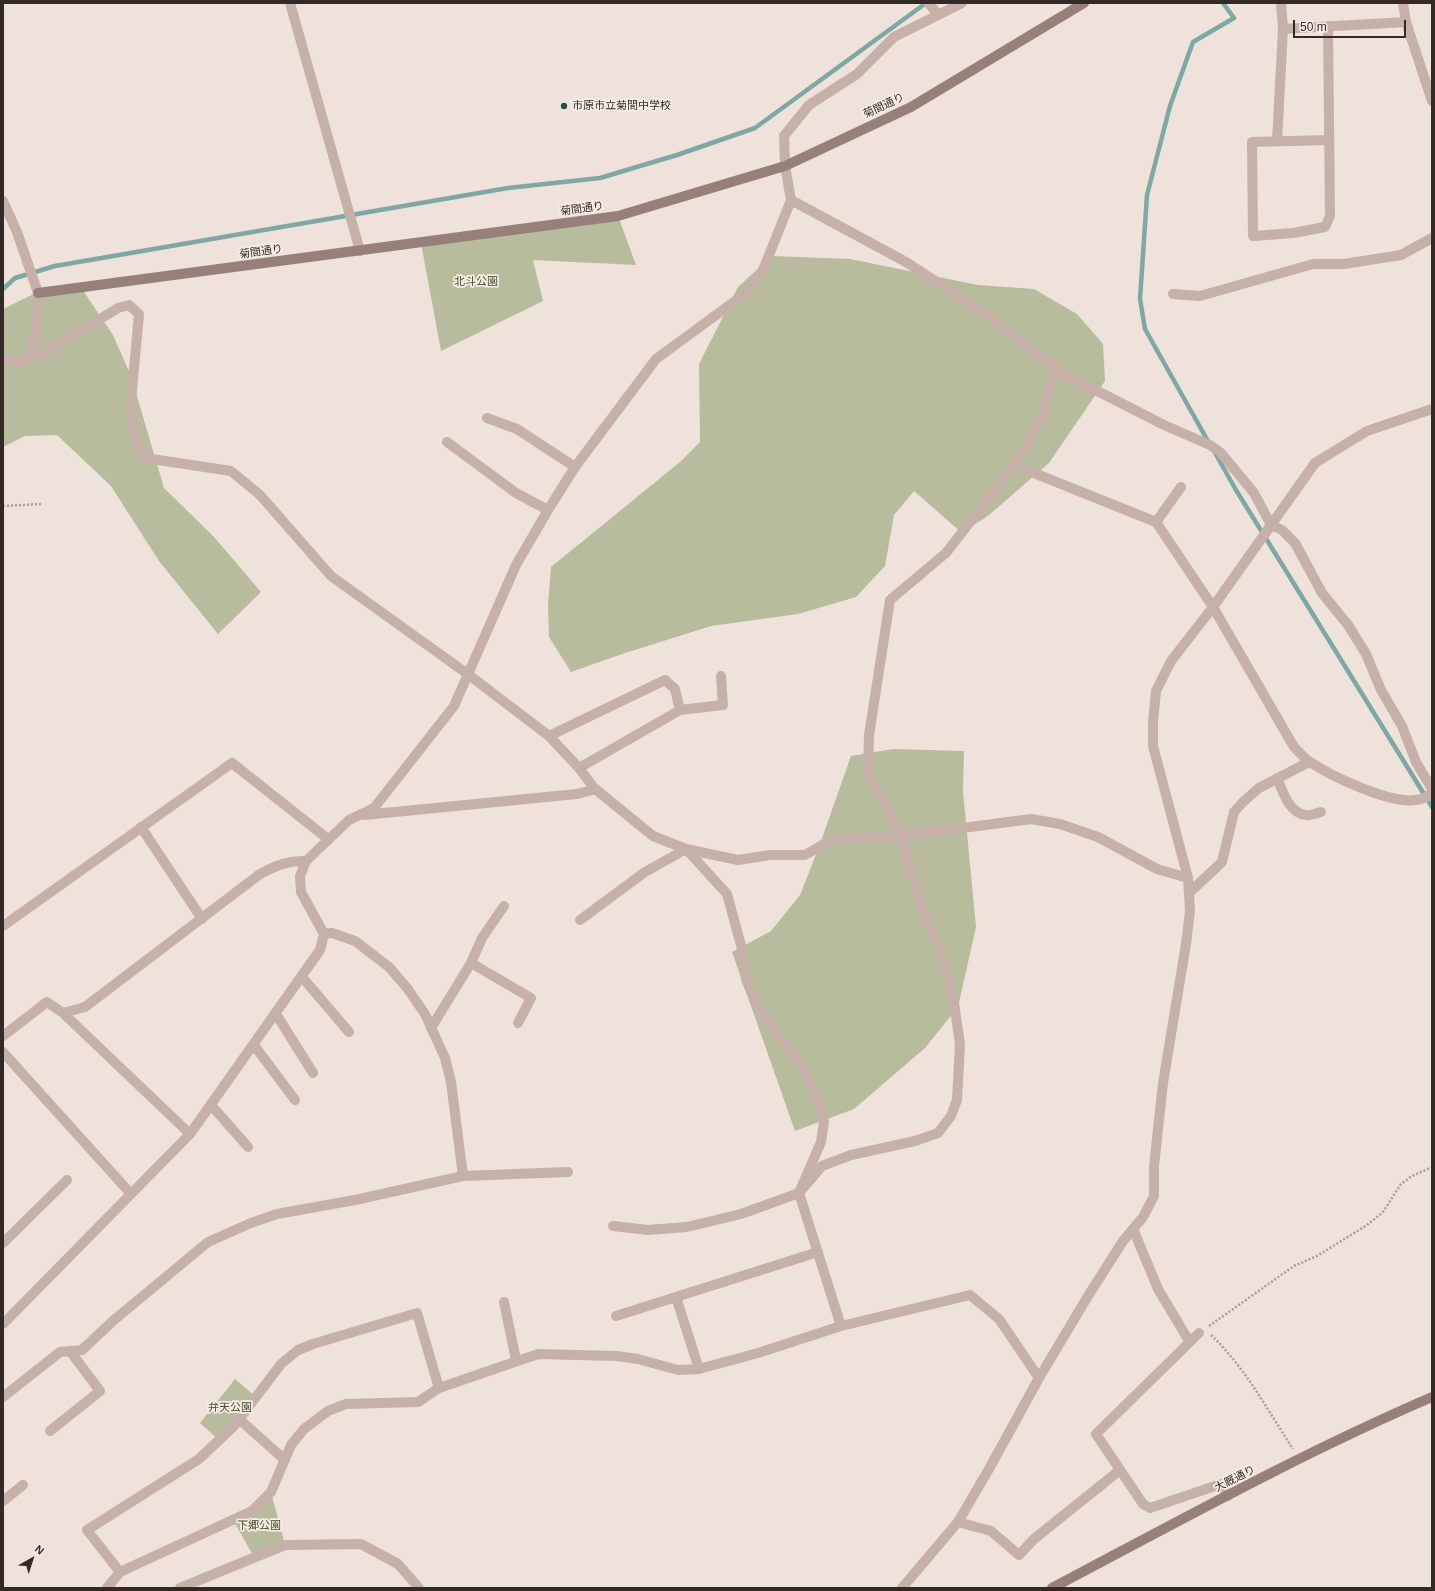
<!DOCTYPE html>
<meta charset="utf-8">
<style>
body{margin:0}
#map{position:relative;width:1435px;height:1591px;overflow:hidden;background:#eee2db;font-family:Arial,sans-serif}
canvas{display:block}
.frame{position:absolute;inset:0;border:4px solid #332927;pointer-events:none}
.north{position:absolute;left:12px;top:1539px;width:40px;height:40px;-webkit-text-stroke:3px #f7ede6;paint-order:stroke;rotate:39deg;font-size:11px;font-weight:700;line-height:16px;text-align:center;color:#332927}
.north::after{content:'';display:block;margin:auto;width:14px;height:18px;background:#332927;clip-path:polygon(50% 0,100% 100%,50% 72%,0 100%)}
.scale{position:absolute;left:1293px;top:20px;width:113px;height:18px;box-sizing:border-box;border:2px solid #332927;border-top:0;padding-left:5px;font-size:12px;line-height:14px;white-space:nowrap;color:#332927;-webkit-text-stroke:3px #f7ede6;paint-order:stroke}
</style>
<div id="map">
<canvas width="1435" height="1591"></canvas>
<div class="frame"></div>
<div class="north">N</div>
<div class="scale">50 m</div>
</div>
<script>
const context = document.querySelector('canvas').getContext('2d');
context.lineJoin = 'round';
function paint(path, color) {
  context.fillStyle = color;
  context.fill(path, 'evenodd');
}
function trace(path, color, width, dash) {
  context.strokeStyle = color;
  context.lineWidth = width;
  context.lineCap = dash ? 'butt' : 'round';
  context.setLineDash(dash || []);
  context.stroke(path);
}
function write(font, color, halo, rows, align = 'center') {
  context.font = font + ' Arial,"Noto Sans JP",sans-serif';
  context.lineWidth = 3.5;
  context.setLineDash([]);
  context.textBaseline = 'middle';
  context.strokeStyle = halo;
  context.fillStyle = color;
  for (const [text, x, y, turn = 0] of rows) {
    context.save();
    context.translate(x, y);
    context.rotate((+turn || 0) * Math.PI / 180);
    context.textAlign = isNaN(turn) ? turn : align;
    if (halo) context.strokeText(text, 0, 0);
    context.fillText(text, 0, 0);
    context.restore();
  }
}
paint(new Path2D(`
 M 618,216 L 636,265 L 533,260 L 543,301 L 441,351 L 421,243 Z
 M 772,256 L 850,259 L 978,285 L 1034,289 L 1077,314 L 1103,344 L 1105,381 L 1049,463 L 989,515 L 962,533 L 914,491 L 894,515 L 885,566 L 856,597 L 798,614 L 711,626 L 622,654 L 571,672 L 549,637 L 548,605 L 551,567 L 680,462 L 700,442 L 699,364 L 738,287 Z
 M 80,286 L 113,335 L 131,376 L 164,488 L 214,537 L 261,592 L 218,634 L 159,561 L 111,486 L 57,435 L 25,436 L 3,447 L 3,309 L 48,287 Z
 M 893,749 L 964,751 L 963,791 L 976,927 L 958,1007 L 925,1048 L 854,1109 L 795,1131 L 732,952 L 771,931 L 800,895 L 819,847 L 851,756 Z
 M 235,1379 L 256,1397 L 219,1440 L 200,1423 Z
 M 271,1492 L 285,1545 L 254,1557 L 233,1520 Z`), '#b6bc9c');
trace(new Path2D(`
 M 3,289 L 15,278 L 55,266 L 508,188 L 600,178 L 677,155 L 755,128 L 926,3
 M 1209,443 L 1145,329 L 1140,299 L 1147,195 L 1170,106 L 1193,42 L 1234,18 L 1223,3
 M 1214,451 L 1236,490 L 1432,807`), '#7da8a3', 4.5);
trace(new Path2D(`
 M 3,506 L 43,504
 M 1209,1326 L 1294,1266 L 1317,1256 L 1367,1225 L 1383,1212 L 1401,1184 L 1412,1176 L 1432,1167
 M 1211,1335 C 1245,1367 1268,1411 1293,1449`), '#b09b92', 2.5, [2, 2]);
trace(new Path2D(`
 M 290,3 L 360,251
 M 928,3 L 938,14
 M 1403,3 L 1406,22 L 1432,101
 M 1328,26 L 1330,216 L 1325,227 L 1293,233 L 1253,236 L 1252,142 L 1329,140
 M 1283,29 L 1406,22
 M 1277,141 L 1283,29 L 1281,3
 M 791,200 L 906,262 L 978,309 L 1066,375 L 1164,425 L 1210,445 L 1221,453 L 1254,493 L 1271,525 L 1282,530 L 1295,543 L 1322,593 L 1348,625 L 1366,654 L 1381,690 L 1402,726 L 1416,762 L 1432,789
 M 3,201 L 17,232 L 38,293 L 34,344 L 30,356 L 24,362 L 3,360
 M 1173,294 L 1200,296 L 1313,264 L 1344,264 L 1401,255 L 1432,238
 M 30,356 L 41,355 L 118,308 L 129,305 L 139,314 L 130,412 L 136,442 L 145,458 L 231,471 L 260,495 L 331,576 L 469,675 L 549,736 L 579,768 L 594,788 L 653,836 L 686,849 L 738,860 L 770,855 L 805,855 L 824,844 L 841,838 L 902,836 L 1031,819 L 1060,824 L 1098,837 L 1157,869 L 1188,878
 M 487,418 L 517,429 L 575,467
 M 447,442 L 516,493 L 548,510
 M 1014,465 L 1156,522 L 1213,607 L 1294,747 C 1299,752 1304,758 1310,762 C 1331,776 1390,804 1415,800 C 1421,800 1427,797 1432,793
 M 1156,522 L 1181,487
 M 549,736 L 665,680 L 675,689 L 680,710
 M 579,768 L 680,710 L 723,705 L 721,676
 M 1277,778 C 1283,792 1289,813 1306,815 C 1310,816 1317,813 1321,812
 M 364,815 L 577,794 L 596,789
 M 141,827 L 202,919
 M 686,849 L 727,894 L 742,949 L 746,979 L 758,1008 L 804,1068 L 819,1104 L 824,1122 L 821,1142 L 799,1193 L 841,1326
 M 1189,893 L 1222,862 L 1234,812 L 1244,801 L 1259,788 L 1309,762
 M 580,920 L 645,872 L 686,849
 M 3,926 L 232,763 L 328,839
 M 324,934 L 332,933 L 355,941 L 389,967 L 407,988 L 425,1014 L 445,1058 L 451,1082 L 463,1176
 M 471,963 L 531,998 L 518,1023
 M 302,977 L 349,1032
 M 63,1013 L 85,1007 L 260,874 C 275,866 289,860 306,861
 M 276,1014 L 313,1073
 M 431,1028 L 471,963 L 482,938 L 504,906
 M 3,1036 L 47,1002 L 63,1013 L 190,1134
 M 254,1045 L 295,1100
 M 3,1052 L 131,1194
 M 211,1105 L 248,1147
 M 613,1226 L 648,1230 L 687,1227 L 741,1214 L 799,1193 L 822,1166 L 851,1155 L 915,1141 L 938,1133 L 951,1116 L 957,1100 L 960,1044 L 954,1003 L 945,964 L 927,920 L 911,874 L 902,836 L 868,774 L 869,735 L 890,600 L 946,553 L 1014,465 L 1041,418 L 1056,368
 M 1133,1229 L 1158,1289 L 1189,1341
 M 3,1243 L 67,1180
 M 676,1297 L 699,1369
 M 504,1302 L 516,1360
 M 616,1316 L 818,1252
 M 3,1324 L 190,1134 L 320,950 L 324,934 L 301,892 L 300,876 L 306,861 L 349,820 L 374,808 L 454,706 L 516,565 L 548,510 L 575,467 L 656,359 L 746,293 L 763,270 L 791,200 L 785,166 L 784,136 L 809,105 L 857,74 L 894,37 L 962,3
 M 1199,1333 L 1096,1434 L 1143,1504 L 1150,1508 L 1221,1484 L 1228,1496
 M 3,1397 L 60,1352 L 82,1350 L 114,1320 L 208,1242 L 251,1223 L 277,1214 L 355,1200 L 463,1176 L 568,1172
 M 239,1419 L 285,1460
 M 50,1431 L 100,1391 L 70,1351
 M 3,1501 L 23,1485
 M 958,1522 L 991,1531 L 1019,1555 L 1034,1539 L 1120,1470
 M 120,1572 L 87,1530 L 199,1459 L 234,1426 L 281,1364 L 298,1350 L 313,1344 L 417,1313 L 439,1388
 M 107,1588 L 120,1572 L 252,1511 L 271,1492 L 291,1445 L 304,1429 L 328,1411 L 346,1404 L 418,1402 L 439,1388 L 538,1354 L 616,1356 L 638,1359 L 678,1370 L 699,1369 L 758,1353 L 841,1326 L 970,1295 L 999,1319 L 1039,1378
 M 180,1588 L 285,1545 L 361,1544 L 398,1564 L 419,1588
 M 902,1588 L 958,1522 L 989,1469 L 1039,1378 L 1088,1296 L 1123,1241 L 1143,1217 L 1154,1196 L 1154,1166 L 1163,1083 L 1186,944 L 1190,911 L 1188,878 L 1153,746 L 1153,722 L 1156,691 L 1171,661 L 1213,607 L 1315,463 L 1367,431 L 1432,409`), '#c5b1a8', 10);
trace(new Path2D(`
 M 38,293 L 618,216 L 785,166 L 911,107 L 1084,3
 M 1052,1588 C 1177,1522 1302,1453 1432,1397`), '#98807a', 10);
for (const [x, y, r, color] of [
 [564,106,4,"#224f4b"]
]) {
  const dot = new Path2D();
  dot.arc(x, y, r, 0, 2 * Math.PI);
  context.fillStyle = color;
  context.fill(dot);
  trace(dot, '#f7ede6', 1.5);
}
write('11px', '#332927', '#f7ede6', [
 ["市原市立菊間中学校",572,106]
], 'left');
write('11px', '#332927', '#f7ede6', [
 ["菊間通り",884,106,-25],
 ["菊間通り",582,209,-8],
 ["菊間通り",261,252,-8],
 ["大厩通り",1235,1479,-27]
]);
write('11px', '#474e2e', '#f7ede6', [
 ["北斗公園",476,282],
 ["弁天公園",230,1408],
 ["下郷公園",259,1526]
]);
</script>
